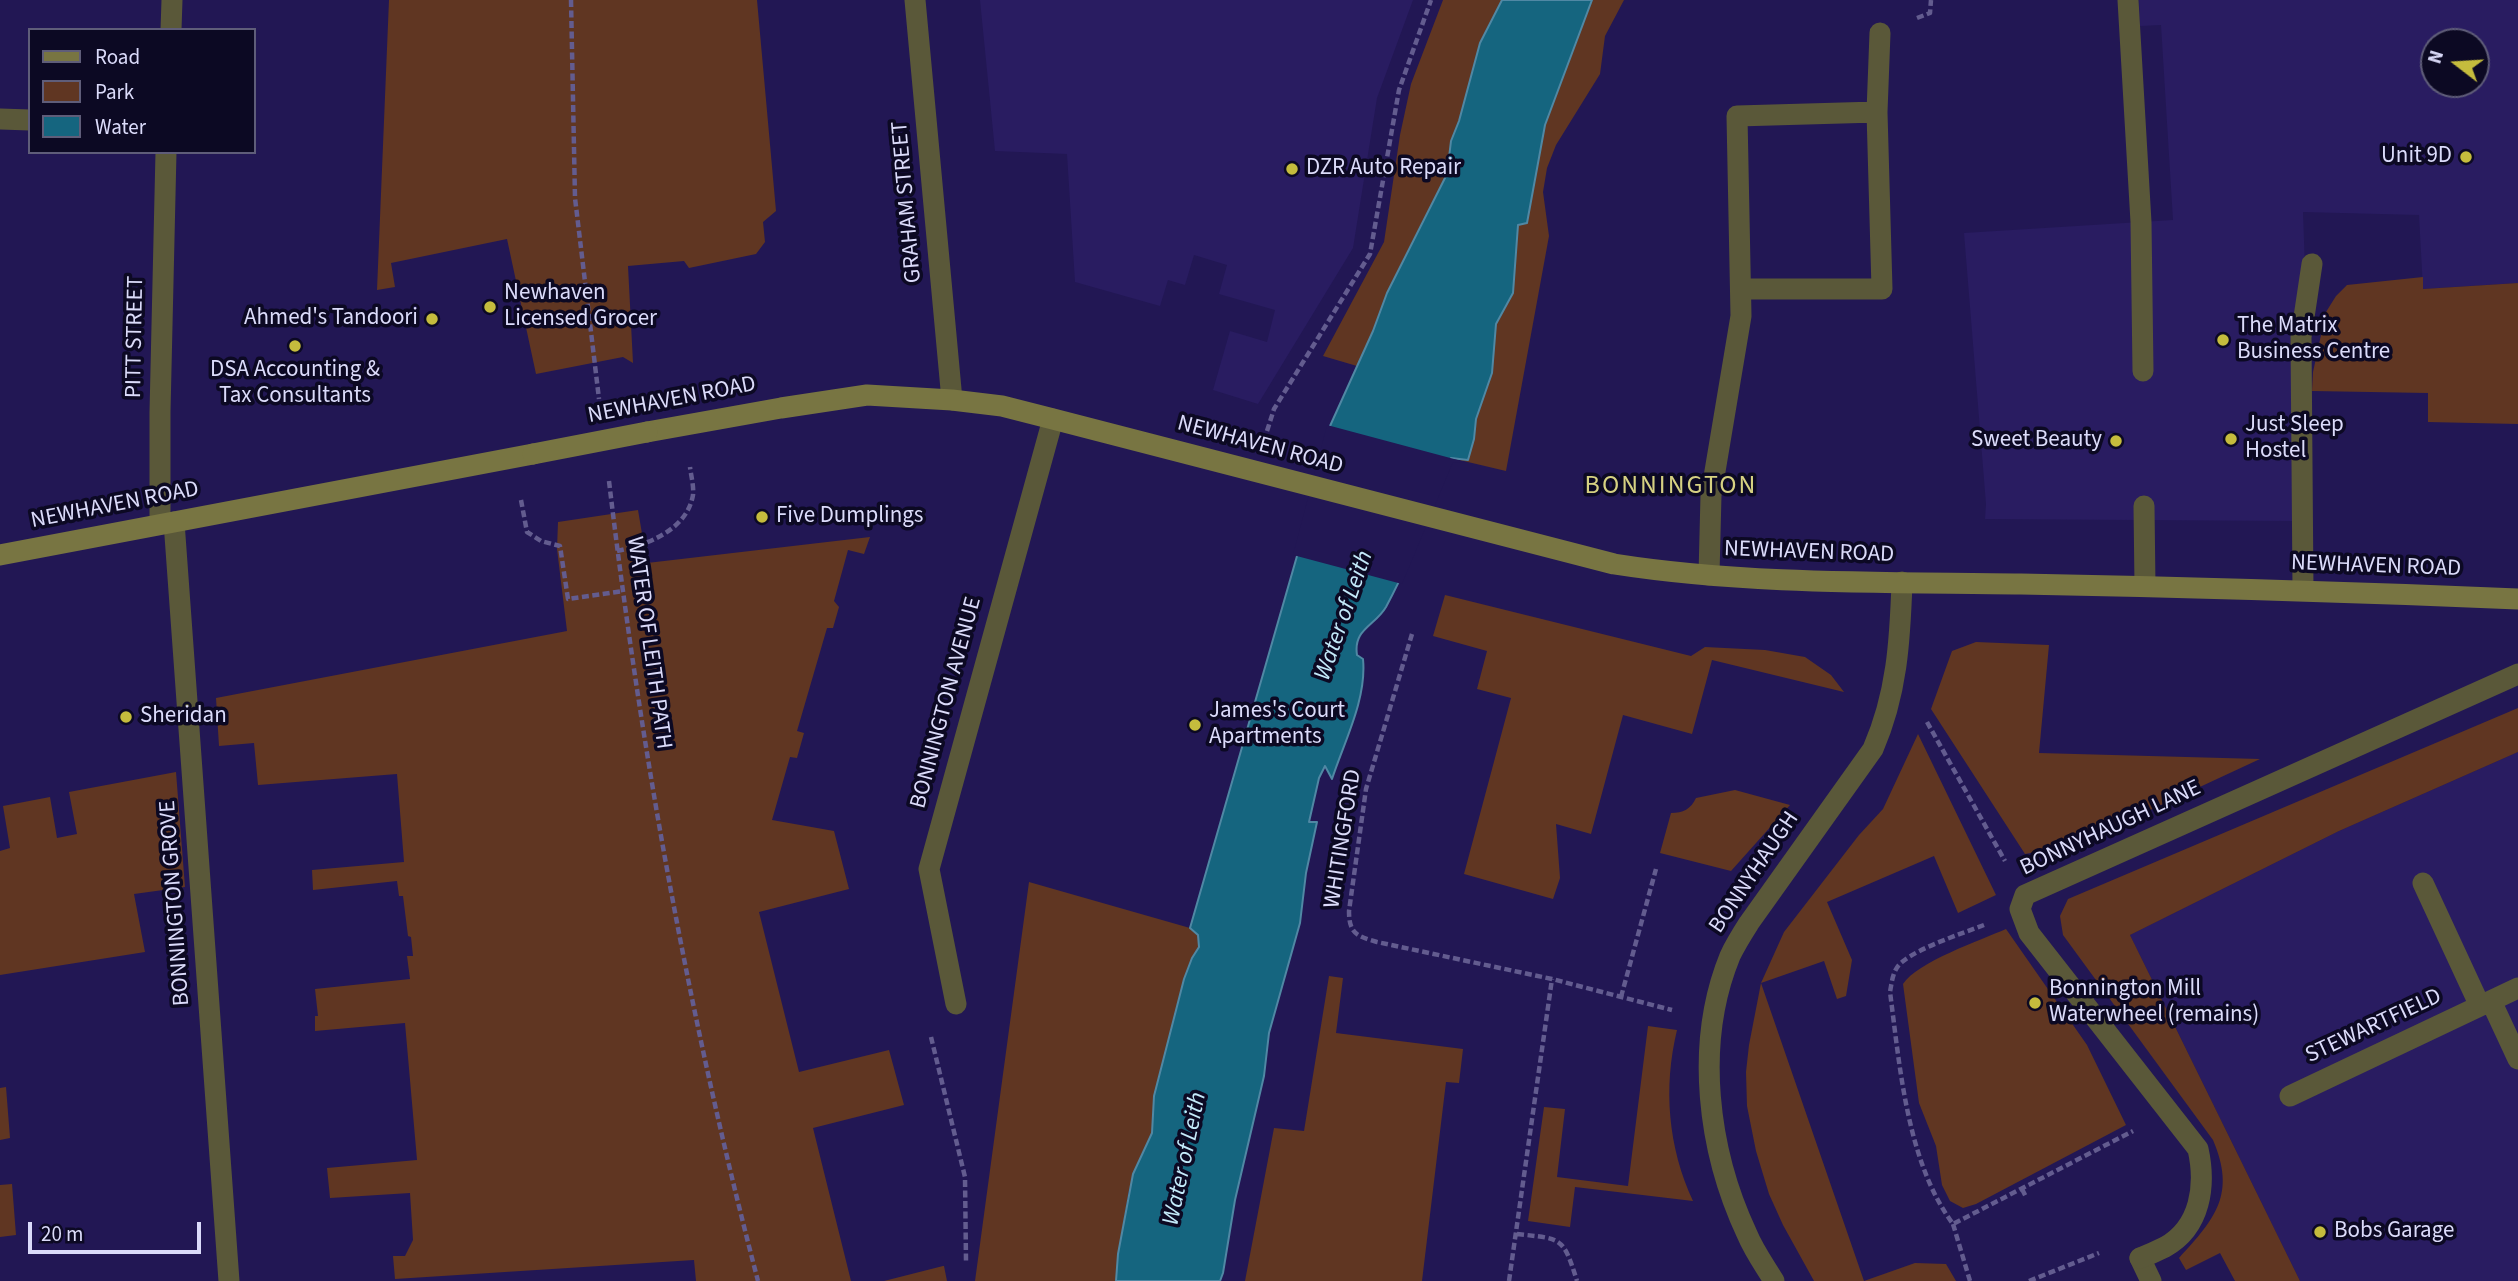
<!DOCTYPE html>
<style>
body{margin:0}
#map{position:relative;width:2518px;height:1281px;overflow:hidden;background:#221754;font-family:"Source Sans 3",sans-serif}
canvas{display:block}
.legend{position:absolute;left:28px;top:28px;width:228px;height:126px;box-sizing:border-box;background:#0c0923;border:2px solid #5f5d79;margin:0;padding:9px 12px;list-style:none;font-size:21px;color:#dbdbfa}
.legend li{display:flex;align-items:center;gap:14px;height:35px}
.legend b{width:35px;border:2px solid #5f5d79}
.north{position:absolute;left:2420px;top:28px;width:70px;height:70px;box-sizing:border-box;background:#0c0923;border:2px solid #5f5d79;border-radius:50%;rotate:287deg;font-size:19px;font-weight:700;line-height:28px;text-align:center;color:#dbdbfa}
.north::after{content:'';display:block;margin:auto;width:24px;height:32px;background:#c5bc3d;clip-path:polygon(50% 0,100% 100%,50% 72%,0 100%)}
.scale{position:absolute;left:28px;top:1222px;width:173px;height:32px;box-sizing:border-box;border:4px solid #dbdbfa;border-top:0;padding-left:9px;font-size:21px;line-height:24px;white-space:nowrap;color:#dbdbfa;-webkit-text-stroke:5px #0c0923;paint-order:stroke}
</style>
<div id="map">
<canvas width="2518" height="1281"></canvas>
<ul class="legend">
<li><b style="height:9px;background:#787542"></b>Road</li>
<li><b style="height:19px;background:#603622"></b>Park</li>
<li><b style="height:19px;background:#15657f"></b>Water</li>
</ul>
<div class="north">N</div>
<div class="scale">20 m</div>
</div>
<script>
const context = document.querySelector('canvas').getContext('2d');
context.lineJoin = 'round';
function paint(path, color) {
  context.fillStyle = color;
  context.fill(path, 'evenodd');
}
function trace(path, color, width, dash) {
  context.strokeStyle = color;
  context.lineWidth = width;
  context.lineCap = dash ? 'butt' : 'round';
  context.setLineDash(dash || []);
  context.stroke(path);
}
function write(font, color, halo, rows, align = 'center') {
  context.font = font + ' "Source Sans 3",sans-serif';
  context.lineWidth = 7;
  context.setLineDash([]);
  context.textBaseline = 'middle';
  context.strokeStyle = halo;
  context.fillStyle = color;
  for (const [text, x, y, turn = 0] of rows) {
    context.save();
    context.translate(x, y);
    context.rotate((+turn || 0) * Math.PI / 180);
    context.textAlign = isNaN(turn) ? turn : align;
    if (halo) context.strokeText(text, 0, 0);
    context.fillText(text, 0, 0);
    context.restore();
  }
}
paint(new Path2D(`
 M 980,0 L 1413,0 L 1377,98 L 1353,248 L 1258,404 L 1213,390 L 1230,331 L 1267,342 L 1275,310 L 1219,294 L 1227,265 L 1194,255 L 1185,285 L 1168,280 L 1160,306 L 1075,282 L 1067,154 L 995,151 Z
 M 2139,0 L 2518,0 L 2518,283 L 2423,289 L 2419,215 L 2303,212 L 2305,269 L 2292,521 L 1985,519 L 1986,504 L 1964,233 L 2173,220 L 2161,25 L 2140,26 ZM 2434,42 L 2476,42 L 2476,84 L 2434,84 Z
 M 2518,752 L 2518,1281 L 2300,1281 L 2130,935 L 2339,831 Z`), '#291c61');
paint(new Path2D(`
 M 389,0 L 757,0 L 776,211 L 763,222 L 765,242 L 756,254 L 689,268 L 684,261 L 628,266 L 633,363 L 623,357 L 536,374 L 507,239 L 391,263 L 395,287 L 377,290 Z
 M 1443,0 L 1502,0 L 1480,43 L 1459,121 L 1451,141 L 1447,174 L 1387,293 L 1373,331 L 1357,366 L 1323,356 L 1384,242 L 1400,135 L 1411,84 Z
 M 1592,0 L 1624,0 L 1605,36 L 1600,74 L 1556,145 L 1547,168 L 1543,192 L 1549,236 L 1506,471 L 1451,458 L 1474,439 L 1476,419 L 1492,373 L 1496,324 L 1513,293 L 1518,225 L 1536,167 L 1545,125 Z
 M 2423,277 L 2423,289 L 2518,283 L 2518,424 L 2428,422 L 2428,393 L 2312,391 L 2313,372 L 2326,312 L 2336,296 L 2347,285 Z
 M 638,510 L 647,563 L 870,537 L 864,554 L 848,550 L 834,601 L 839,607 L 833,628 L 827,628 L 797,731 L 804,733 L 797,758 L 790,757 L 772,820 L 834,831 L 849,889 L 759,912 L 799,1072 L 889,1050 L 904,1105 L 813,1128 L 851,1281 L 696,1281 L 694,1260 L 395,1279 L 393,1256 L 405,1256 L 413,1240 L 410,1193 L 330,1198 L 327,1168 L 417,1160 L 405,1023 L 315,1031 L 315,1016 L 318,1016 L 315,989 L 410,979 L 407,956 L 413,956 L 411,937 L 408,936 L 403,896 L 399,896 L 397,881 L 313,890 L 312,870 L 404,862 L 397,774 L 258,785 L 254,743 L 219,746 L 216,698 L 567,631 L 557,549 L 558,522 Z
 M 1445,595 L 1691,656 L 1705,647 L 1765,650 L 1805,657 L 1831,675 L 1844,692 L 1712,660 L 1692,734 L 1623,715 L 1591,834 L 1556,824 L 1560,878 L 1553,899 L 1464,874 L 1511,698 L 1477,689 L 1487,651 L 1433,636 Z
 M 1976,642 L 2049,645 L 2039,753 L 2260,759 L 2075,845 L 2025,854 L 1931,709 L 1952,651 Z
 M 2518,708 L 2518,752 L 2339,831 L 2130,935 L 2300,1281 L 2235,1281 L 2220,1253 L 2186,1270 L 2179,1258 C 2216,1218 2236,1194 2213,1140 L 2063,935 L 2060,916 L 2068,899 Z
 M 1918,734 L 1996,895 L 1958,913 L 1934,856 L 1827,902 L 1852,960 L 1846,996 L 1837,999 L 1824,961 L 1761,983 L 1864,1281 L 1915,1263 L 1946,1264 L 1956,1281 L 1814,1281 L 1783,1225 L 1769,1194 L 1756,1151 L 1747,1106 L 1746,1072 L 1749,1045 L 1761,983 L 1784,932 L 1859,835 L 1883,809 Z
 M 176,772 L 185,887 L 134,894 L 145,952 L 0,975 L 0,851 L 10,848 L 3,806 L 50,797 L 57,838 L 77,834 L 69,792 Z
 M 1735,790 L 1790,805 L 1731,871 L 1660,853 L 1671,813 C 1683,813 1691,809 1696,798 Z
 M 1029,882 L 1190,928 L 1198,935 L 1199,947 L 1192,958 L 1154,1096 L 1152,1133 L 1129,1190 L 1118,1254 L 1116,1281 L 975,1281 Z
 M 2006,929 L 2087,1045 L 2126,1125 L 1976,1204 L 1963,1208 L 1950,1201 L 1942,1185 L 1936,1146 L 1919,1103 L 1903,984 C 1917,962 1981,940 2006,929 Z
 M 1329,976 L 1343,978 L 1336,1033 L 1463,1049 L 1459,1083 L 1446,1082 L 1422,1281 L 1245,1281 L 1274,1128 L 1304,1131 Z
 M 1648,1026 L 1677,1030 C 1663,1088 1668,1147 1693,1201 L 1575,1187 L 1570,1227 L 1528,1221 L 1544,1107 L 1565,1109 L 1557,1177 L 1628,1186 Z
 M 6,1087 L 10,1138 L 0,1140 L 0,1088 Z
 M 12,1184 L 16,1235 L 0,1237 L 0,1185 Z
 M 944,1266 L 947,1281 L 884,1281 L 943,1266 Z`), '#603622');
const water = new Path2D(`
 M 1502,0 L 1592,0 L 1545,125 L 1527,223 L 1518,225 L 1513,293 L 1496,324 L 1492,373 L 1476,419 L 1474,439 L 1468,460 L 1451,458 C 1430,508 1412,559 1386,607 C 1375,626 1353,629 1357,655 L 1363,659 C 1367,699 1344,742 1332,779 L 1325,766 L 1319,778 L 1309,822 L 1317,822 L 1306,873 L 1300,923 L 1269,1033 L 1264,1076 L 1235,1200 L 1223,1273 L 1220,1281 L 1116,1281 L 1118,1254 L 1133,1174 L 1152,1133 L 1154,1096 L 1184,979 L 1192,958 L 1199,947 L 1198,935 L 1190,928 L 1297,556 L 1330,426 L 1373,331 L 1387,293 L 1447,174 L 1451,141 L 1459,121 L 1480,43 Z`);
paint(water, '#15657f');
trace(water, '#5088a4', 2);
paint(new Path2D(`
 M 1327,425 L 1469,463 L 1453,462 L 1402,584 L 1293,555 Z`), '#221754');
trace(new Path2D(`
 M 571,0 L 575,198 L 599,399
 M 1917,18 L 1930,13 L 1931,0
 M 1267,431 L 1274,409 L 1370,254 L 1399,90 L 1431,0
 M 609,481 C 641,751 689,1018 758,1281
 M 521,500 L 527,532 L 541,541 L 560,546 L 568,599 L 623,591
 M 617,551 C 647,545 687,530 693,495 C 694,487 691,475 690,467
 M 1412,634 L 1366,789 L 1349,911 C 1349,934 1357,936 1377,942 L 1552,979 L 1672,1010
 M 1927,722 L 2005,861
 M 1984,925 C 1961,934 1920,947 1902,962 C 1893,969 1892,981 1890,992 C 1900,1068 1907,1162 1953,1224 L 2133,1131
 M 1621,997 L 1656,869
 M 931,1037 L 965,1177 L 966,1261
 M 2022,1189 L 2026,1197
 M 1953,1224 L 1970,1281
 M 1517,1234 C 1562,1239 1563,1236 1577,1281
 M 1509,1281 L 1552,979
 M 2029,1281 L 2099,1253`), '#635c8f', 4.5, [7, 3.5]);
trace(new Path2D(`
 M 2128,0 L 2141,222 L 2143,371
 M 2144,506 L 2145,586
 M 2303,590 L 2301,337 L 2312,264
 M 2423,883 L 2480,1006
 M 2491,1001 L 2518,1059
 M 2290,1096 L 2518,988
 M 2140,1258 L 2151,1281`), '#5a5839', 21);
trace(new Path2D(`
 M 915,0 L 952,400
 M 171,30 L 172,0
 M 0,119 L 30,120
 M 1741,289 L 1882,289 L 1877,112 L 1880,33
 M 174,522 L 229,1281
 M 160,524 L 160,412 L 166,152
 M 1709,575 L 1711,495 L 1741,316 L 1737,116 L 1877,112
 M 956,1004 L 929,869 L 1053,419
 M 2140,1258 C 2148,1255 2157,1251 2165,1247 C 2201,1227 2206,1185 2198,1149 L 2029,933 L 2020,909 L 2025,895 L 2518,674
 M 1774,1281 C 1765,1266 1754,1251 1747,1234 C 1708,1151 1694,1044 1730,956 C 1735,945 1742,934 1749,923 L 1873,749 C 1897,694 1900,641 1902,582`), '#5a5839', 21);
trace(new Path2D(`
 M 647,432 L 781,408 L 867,395 L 952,400 L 1002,406 L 1053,419 L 1614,564 C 1748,585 1886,582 2021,584 C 2187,587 2352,592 2518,599
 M 0,555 L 533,454`), '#787542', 21);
trace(new Path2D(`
 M 533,454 L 647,432`), '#787542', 21);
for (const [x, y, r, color] of [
 [2466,157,7,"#c5bc3d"],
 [1292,169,7,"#c5bc3d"],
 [490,307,7,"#c5bc3d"],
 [432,319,7,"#c5bc3d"],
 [2223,340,7,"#c5bc3d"],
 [295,346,7,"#c5bc3d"],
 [2231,439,7,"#c5bc3d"],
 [2116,441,7,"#c5bc3d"],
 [762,517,7,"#c5bc3d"],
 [126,717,7,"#c5bc3d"],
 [1195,725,7,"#c5bc3d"],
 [2035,1003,7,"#c5bc3d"],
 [2320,1232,7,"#c5bc3d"]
]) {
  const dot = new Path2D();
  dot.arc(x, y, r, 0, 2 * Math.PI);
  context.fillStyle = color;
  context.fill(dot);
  trace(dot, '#0c0923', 2.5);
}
write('23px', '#dbdbfa', '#0c0923', [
 ["Unit 9D",2452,157,"right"],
 ["DZR Auto Repair",1306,169],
 ["Newhaven",504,294],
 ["Licensed Grocer",504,320],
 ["Ahmed's Tandoori",418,319,"right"],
 ["The Matrix",2237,327],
 ["Business Centre",2237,353],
 ["DSA Accounting &",295,371,"center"],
 ["Tax Consultants",295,397,"center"],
 ["Just Sleep",2245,426],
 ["Hostel",2245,452],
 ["Sweet Beauty",2102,441,"right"],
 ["Five Dumplings",776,517],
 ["James's Court",1209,712],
 ["Apartments",1209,738],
 ["Sheridan",140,717],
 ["Bonnington Mill",2049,990],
 ["Waterwheel (remains)",2049,1016],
 ["Bobs Garage",2334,1232]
], 'left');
write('23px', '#dbdbfa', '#0c0923', [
 ["GRAHAM STREET",908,202,-95],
 ["PITT STREET",136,337,-89],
 ["NEWHAVEN ROAD",672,401,-11],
 ["NEWHAVEN ROAD",1260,446,15],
 ["NEWHAVEN ROAD",115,506,-11],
 ["NEWHAVEN ROAD",1809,553,2],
 ["NEWHAVEN ROAD",2376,567,2],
 ["WATER OF LEITH PATH",648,643,82],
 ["BONNINGTON AVENUE",947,703,-75],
 ["BONNYHAUGH LANE",2111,829,-25],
 ["WHITINGFORD",1344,839,-81],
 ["BONNYHAUGH",1755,873,-56],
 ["BONNINGTON GROVE",176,903,-94],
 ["STEWARTFIELD",2374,1027,-25]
]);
write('italic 24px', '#c4eafa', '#0c0923', [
 ["Water of Leith",1345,616,-71],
 ["Water of Leith",1186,1159,-78]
]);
context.letterSpacing = '2px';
write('26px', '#d6d182', '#0c0923', [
 ["BONNINGTON",1671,487]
]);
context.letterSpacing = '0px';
</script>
